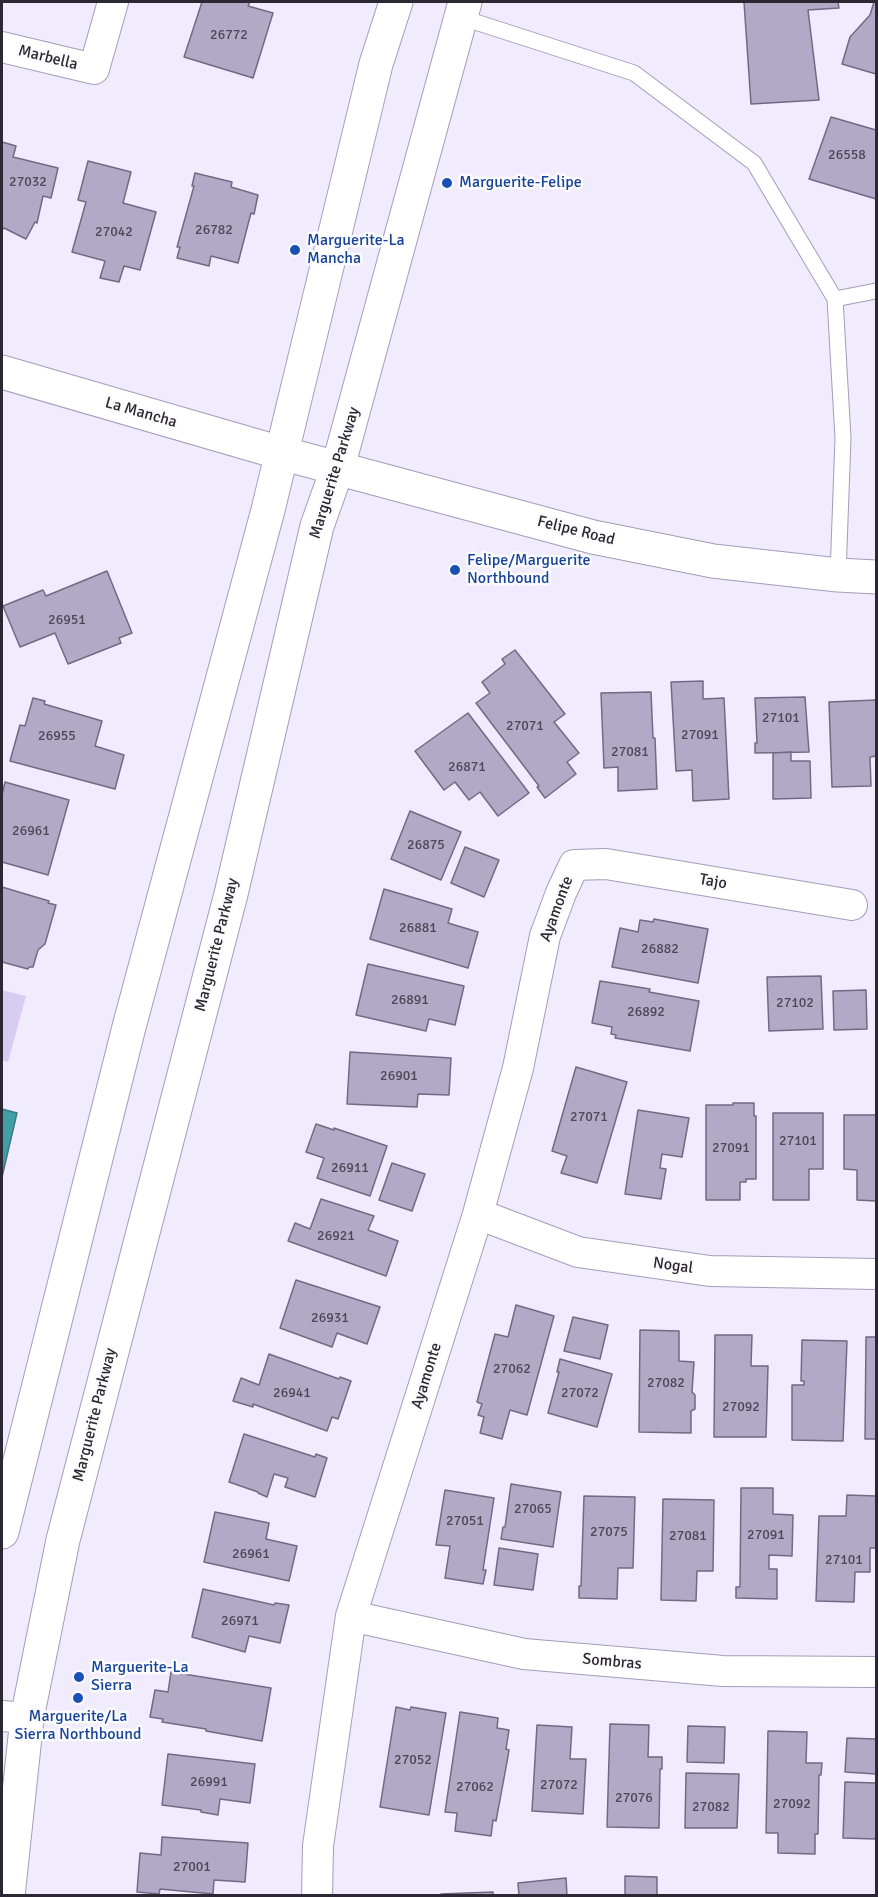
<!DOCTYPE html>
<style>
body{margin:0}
#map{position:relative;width:878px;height:1897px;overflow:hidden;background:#f0ebfd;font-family:Signika,sans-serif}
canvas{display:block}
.frame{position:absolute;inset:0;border:3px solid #2b2733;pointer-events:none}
</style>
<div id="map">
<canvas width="878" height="1897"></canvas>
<div class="frame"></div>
</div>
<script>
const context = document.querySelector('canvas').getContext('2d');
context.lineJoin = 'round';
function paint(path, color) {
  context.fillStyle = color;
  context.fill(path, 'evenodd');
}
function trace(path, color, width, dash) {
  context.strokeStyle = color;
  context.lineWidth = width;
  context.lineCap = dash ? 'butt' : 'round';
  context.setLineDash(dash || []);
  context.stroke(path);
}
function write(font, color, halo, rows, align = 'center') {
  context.font = font + ' Signika,sans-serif';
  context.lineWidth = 5;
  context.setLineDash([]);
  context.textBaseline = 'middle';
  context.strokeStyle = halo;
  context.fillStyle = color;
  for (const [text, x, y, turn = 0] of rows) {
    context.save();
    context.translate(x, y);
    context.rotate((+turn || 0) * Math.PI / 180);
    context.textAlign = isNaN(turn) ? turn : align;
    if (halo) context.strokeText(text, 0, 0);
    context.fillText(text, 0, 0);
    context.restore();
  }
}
paint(new Path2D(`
 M 2,990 L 26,996 L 8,1062 L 2,1060 Z`), '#d9ccf3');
const water = new Path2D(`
 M 2,1109 L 17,1113 L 2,1177 Z`);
paint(water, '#439fa6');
trace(water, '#3c7b84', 1.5);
const building = new Path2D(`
 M 202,2 L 250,2 L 248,6 L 273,13 L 253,78 L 184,57 Z
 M 744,2 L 838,2 L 839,8 L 808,10 L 819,100 L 751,104 Z
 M 874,2 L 876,2 L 876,74 L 842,64 L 850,37 L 870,15 Z
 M 831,117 L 876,130 L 876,199 L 809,179 Z
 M 2,142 L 16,146 L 13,157 L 58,168 L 51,198 L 43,196 L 37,223 L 35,222 L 26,239 L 4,228 L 2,230 Z
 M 88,161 L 131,172 L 123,203 L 156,212 L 140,270 L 124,266 L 119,282 L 100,278 L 105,261 L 72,252 L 86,202 L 78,200 Z
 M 195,173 L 232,182 L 231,187 L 258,195 L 254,214 L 251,213 L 238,263 L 211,256 L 209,266 L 177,258 L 180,247 L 177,247 L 194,186 L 192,186 Z
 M 107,571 L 132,633 L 119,638 L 121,643 L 68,664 L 55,633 L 20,647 L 3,606 L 43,590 L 46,596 Z
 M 515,650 L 565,714 L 554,722 L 579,753 L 567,762 L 576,774 L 545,798 L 537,787 L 539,786 L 476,703 L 490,693 L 482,682 L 505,664 L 502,659 Z
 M 703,681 L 703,699 L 724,698 L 729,799 L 693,801 L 692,770 L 676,771 L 671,682 Z
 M 651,692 L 653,738 L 655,738 L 657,789 L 618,791 L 618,767 L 604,768 L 601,693 Z
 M 805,697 L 809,752 L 755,753 L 755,743 L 757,743 L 755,698 Z
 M 33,698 L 45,701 L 44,704 L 102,721 L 95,746 L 124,755 L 115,789 L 10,761 L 20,725 L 25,726 Z
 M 876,700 L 876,756 L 870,757 L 871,786 L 832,787 L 829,702 Z
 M 468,713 L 529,793 L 498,816 L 480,792 L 469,800 L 455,782 L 444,790 L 415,751 Z
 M 791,752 L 791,761 L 810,761 L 811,798 L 773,799 L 773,753 Z
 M 5,782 L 69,800 L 48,875 L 2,862 L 2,795 Z
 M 410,811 L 461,832 L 441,880 L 391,859 Z
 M 465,847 L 499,860 L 484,897 L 451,883 Z
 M 2,887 L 49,901 L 48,903 L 56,905 L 45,944 L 38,950 L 33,967 L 29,967 L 28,969 L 2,962 Z
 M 384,889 L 452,909 L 448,923 L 478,932 L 468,968 L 370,939 Z
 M 654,919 L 708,929 L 698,983 L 612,967 L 620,928 L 638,932 L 640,920 L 653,922 Z
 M 368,964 L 464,986 L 455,1025 L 429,1019 L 426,1031 L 356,1015 Z
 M 821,976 L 823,1029 L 769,1031 L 767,977 Z
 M 600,981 L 650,989 L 649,992 L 699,1001 L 690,1051 L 615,1038 L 616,1035 L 611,1034 L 612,1027 L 592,1023 Z
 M 866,990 L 867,1029 L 834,1030 L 833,991 Z
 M 350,1052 L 451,1058 L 449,1095 L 418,1094 L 417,1107 L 347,1104 Z
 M 576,1067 L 627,1082 L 597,1183 L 561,1173 L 567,1156 L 552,1151 Z
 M 733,1103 L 754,1103 L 754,1116 L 756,1116 L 756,1179 L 746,1179 L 746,1182 L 740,1182 L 740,1200 L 706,1200 L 706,1105 L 733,1105 Z
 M 638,1110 L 689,1118 L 682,1157 L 662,1154 L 660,1168 L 666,1169 L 661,1199 L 625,1194 Z
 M 773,1113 L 823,1113 L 823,1169 L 809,1169 L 809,1200 L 773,1200 Z
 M 844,1115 L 876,1115 L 876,1201 L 857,1200 L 857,1170 L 844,1169 Z
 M 316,1124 L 334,1130 L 334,1128 L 387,1146 L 370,1196 L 317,1178 L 324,1158 L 306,1152 Z
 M 392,1163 L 425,1174 L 412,1211 L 379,1200 Z
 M 321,1199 L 374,1216 L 368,1230 L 398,1241 L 386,1276 L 288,1241 L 295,1223 L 310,1229 Z
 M 296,1280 L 380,1307 L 367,1344 L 337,1333 L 332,1347 L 280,1328 Z
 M 516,1305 L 554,1316 L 527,1415 L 510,1410 L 502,1439 L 480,1433 L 484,1417 L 478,1415 L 482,1404 L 477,1402 L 495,1334 L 508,1337 Z
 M 573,1317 L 608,1325 L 600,1359 L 564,1351 Z
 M 640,1330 L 679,1331 L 679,1361 L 694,1362 L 692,1392 L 695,1395 L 695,1409 L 691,1411 L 691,1433 L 639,1432 Z
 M 715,1335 L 752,1335 L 751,1366 L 768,1366 L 766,1437 L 714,1437 Z
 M 866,1337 L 876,1337 L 876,1439 L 865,1439 Z
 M 802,1340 L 847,1341 L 843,1441 L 792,1440 L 792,1385 L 804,1385 L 804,1381 L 801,1381 Z
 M 269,1354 L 339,1379 L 340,1377 L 351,1381 L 338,1419 L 332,1417 L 327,1431 L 253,1404 L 253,1407 L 233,1401 L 241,1378 L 259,1385 Z
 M 560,1359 L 612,1374 L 597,1427 L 548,1413 L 559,1372 L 557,1372 Z
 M 244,1434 L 315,1457 L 316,1454 L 327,1458 L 315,1497 L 285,1487 L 288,1478 L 274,1474 L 267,1497 L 258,1493 L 258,1492 L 229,1482 Z
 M 511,1484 L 561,1492 L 553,1547 L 501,1539 L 503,1527 L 505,1527 Z
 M 741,1488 L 773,1488 L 773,1514 L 793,1515 L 792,1556 L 769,1555 L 769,1569 L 777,1569 L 777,1599 L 736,1598 L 736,1587 L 740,1587 Z
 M 445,1490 L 494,1498 L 483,1570 L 486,1570 L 483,1584 L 445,1578 L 450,1546 L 436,1545 Z
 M 847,1495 L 876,1496 L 876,1548 L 870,1548 L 870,1572 L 855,1572 L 854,1602 L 816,1601 L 819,1516 L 846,1516 Z
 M 584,1496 L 635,1497 L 633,1568 L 618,1568 L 617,1599 L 579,1598 L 579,1586 L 581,1586 Z
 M 663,1499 L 714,1500 L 713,1571 L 697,1571 L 696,1601 L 661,1600 Z
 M 215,1512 L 269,1523 L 266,1539 L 297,1546 L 289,1581 L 204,1562 Z
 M 499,1548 L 538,1554 L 533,1590 L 494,1585 Z
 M 203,1589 L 274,1605 L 275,1603 L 289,1605 L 280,1643 L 249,1636 L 245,1652 L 192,1637 Z
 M 171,1672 L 271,1688 L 262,1741 L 206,1731 L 206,1729 L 162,1722 L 163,1719 L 150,1717 L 155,1690 L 168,1692 Z
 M 396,1707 L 410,1710 L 411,1707 L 446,1713 L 429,1815 L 380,1807 Z
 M 460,1712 L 498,1718 L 497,1728 L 509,1730 L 506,1749 L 509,1750 L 507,1762 L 496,1821 L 493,1820 L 491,1836 L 455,1831 L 457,1813 L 445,1812 Z
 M 610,1724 L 649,1725 L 648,1757 L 662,1757 L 662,1769 L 660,1769 L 659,1828 L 607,1827 Z
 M 537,1725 L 572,1727 L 570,1759 L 586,1759 L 583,1814 L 532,1811 Z
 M 688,1726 L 725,1727 L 724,1763 L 687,1762 Z
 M 768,1731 L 807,1732 L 806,1763 L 822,1763 L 821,1775 L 819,1775 L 818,1834 L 815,1834 L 815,1854 L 778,1853 L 778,1833 L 766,1833 Z
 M 847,1738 L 876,1739 L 876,1774 L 845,1772 Z
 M 168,1754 L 255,1764 L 250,1803 L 220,1799 L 218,1815 L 201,1812 L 201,1810 L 162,1805 Z
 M 686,1773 L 739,1774 L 737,1828 L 685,1828 Z
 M 845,1782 L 876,1783 L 876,1839 L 843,1838 Z
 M 162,1837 L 248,1843 L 245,1882 L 214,1880 L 213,1894 L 160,1889 L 159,1894 L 137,1892 L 140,1853 L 161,1855 Z
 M 625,1876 L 657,1877 L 657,1896 L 625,1896 Z
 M 566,1878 L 567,1896 L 519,1896 L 518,1883 Z
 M 493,1892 L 493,1896 L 441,1896 L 441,1894 Z`);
paint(building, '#b2a9c6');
trace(building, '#726a84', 1.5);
const service = new Path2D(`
 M 460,17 L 634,73 L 754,163 L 835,299 L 843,438 L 838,575
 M 835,299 L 876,291`);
const minor = new Path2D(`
 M 2,47 L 94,69 L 113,2
 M 478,1214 L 578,1252 L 710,1271 L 876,1274
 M 351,1616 L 524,1654 L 723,1671 L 876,1672
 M 2,1716 L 27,1718
 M 317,1896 L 318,1846 L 351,1616 L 478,1214 L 518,1068 L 545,936 L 561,893 L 574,865 L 606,864 L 852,905`);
const tertiary = new Path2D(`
 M 2,372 L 281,453`);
const secondary = new Path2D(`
 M 281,453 L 593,537 L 713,561 L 838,575 L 876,577`);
const primary = new Path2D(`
 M 2,1532 L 129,1027 L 268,510 L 376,64 L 396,2
 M 8,1896 L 27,1718 L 63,1540 L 231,894 L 317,526 L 338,467 L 356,401 L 465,2`);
trace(service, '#a59cb9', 17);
trace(minor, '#a59cb9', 32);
trace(tertiary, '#a59cb9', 35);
trace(secondary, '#a59cb9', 35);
trace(primary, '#a59cb9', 35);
trace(service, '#fff', 15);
trace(minor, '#fff', 30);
trace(tertiary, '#fff', 33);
trace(secondary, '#fff', 33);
trace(primary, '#fff', 33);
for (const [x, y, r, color] of [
 [447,183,6,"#1a4fb4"],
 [295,250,6,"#1a4fb4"],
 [455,570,6,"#1a4fb4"],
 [79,1677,6,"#1a4fb4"],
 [78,1698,6,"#1a4fb4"]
]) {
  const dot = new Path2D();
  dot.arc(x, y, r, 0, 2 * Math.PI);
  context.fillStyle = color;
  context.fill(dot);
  trace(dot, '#fbfbfb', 2);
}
write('14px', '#4d4858', null, [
 ["26772",229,35],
 ["26558",847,155],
 ["27032",28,182],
 ["26782",214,230],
 ["27042",114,232],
 ["26951",67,620],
 ["27101",781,718],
 ["27071",525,726],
 ["27091",700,735],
 ["26955",57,736],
 ["27081",630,752],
 ["26871",467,767],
 ["26961",31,831],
 ["26875",426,845],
 ["26881",418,928],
 ["26882",660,949],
 ["26891",410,1000],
 ["27102",795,1003],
 ["26892",646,1012],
 ["26901",399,1076],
 ["27071",589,1117],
 ["27101",798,1141],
 ["27091",731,1148],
 ["26911",350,1168],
 ["26921",336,1236],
 ["26931",330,1318],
 ["27062",512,1369],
 ["27082",666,1383],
 ["26941",292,1393],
 ["27072",580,1393],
 ["27092",741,1407],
 ["27065",533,1509],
 ["27051",465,1521],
 ["27075",609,1532],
 ["27091",766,1535],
 ["27081",688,1536],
 ["26961",251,1554],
 ["27101",844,1560],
 ["26971",240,1621],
 ["27052",413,1760],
 ["26991",209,1782],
 ["27072",559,1785],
 ["27062",475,1787],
 ["27076",634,1798],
 ["27092",792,1804],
 ["27082",711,1807],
 ["27001",192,1867]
]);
write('16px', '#2b2733', '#fbfbfb', [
 ["Marbella",48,58,14],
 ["La Mancha",141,413,16],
 ["Marguerite Parkway",335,473,-73],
 ["Felipe Road",576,531,14],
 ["Tajo",713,882,10],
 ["Ayamonte",557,909,-70],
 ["Marguerite Parkway",217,945,-76],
 ["Nogal",673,1266,8],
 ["Ayamonte",427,1376,-73],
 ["Marguerite Parkway",95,1415,-76],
 ["Sombras",612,1662,5]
]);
write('16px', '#164399', '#fbfbfb', [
 ["Marguerite-Felipe",459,183],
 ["Marguerite-La",307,241],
 ["Mancha",307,259],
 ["Felipe/Marguerite",467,561],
 ["Northbound",467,579],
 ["Marguerite-La",91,1668],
 ["Sierra",91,1686],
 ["Marguerite/La",78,1717,"center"],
 ["Sierra Northbound",78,1735,"center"]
], 'left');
</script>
